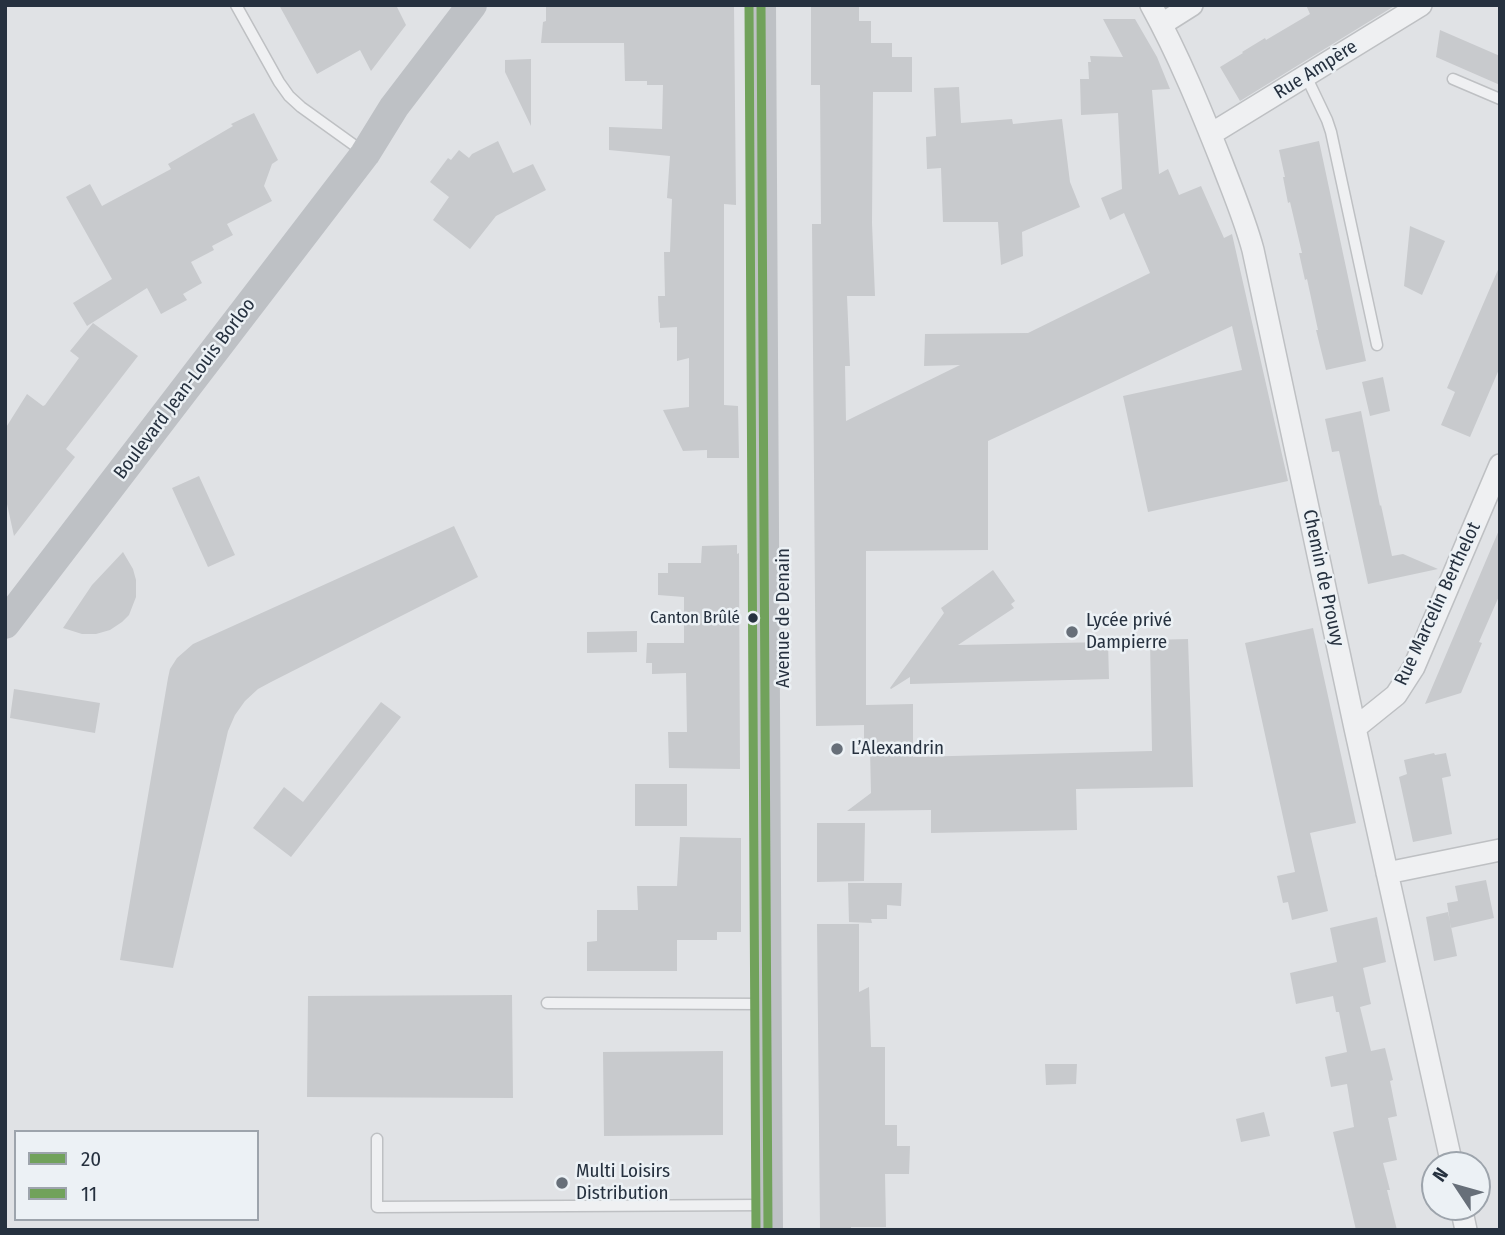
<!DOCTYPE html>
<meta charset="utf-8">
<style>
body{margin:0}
#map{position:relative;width:1505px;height:1235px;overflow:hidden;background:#e0e2e5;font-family:"Fira Sans Condensed",sans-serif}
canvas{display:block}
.frame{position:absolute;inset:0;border:7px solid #26313f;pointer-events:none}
.legend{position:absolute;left:14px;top:1130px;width:245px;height:91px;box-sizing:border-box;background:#ecf1f5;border:2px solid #9da4ac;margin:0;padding:9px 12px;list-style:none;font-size:21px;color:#26313f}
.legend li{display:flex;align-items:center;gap:14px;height:35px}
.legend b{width:35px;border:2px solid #9da4ac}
.north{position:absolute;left:1421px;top:1151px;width:70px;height:70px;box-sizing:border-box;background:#ecf1f5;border:2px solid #9da4ac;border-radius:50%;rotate:306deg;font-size:19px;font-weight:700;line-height:28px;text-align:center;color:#26313f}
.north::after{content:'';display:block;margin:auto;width:24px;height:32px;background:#676f79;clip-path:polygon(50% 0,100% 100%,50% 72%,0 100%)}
</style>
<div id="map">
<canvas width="1505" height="1235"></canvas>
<div class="frame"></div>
<ul class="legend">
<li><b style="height:9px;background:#71a25b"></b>20</li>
<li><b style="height:9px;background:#71a25b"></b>11</li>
</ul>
<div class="north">N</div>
</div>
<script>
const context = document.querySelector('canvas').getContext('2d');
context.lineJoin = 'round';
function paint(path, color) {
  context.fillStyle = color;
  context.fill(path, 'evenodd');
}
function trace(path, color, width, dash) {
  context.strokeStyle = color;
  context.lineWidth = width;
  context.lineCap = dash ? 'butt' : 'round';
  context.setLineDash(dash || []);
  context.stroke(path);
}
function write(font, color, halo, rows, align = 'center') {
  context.font = font + ' "Fira Sans Condensed",sans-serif';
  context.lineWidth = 5;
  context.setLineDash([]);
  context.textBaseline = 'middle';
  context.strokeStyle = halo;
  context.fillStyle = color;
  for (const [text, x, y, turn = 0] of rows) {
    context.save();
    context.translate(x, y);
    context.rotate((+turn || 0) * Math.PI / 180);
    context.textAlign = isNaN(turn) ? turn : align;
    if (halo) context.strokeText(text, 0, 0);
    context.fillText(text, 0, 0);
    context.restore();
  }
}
paint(new Path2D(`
 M 279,5 L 396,5 L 406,25 L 371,71 L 360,50 L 317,74 Z
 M 546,5 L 734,5 L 736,205 L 724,204 L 724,405 L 738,406 L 739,458 L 707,458 L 707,450 L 683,451 L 663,410 L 689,407 L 689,358 L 677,361 L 677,327 L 660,328 L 660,322 L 659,323 L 658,296 L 665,296 L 664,252 L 670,252 L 672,199 L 667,198 L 670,156 L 609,150 L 609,127 L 662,129 L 663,85 L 647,85 L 647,81 L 625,81 L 624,43 L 541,43 L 543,22 L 546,21 Z
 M 811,5 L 859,5 L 859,21 L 871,21 L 871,43 L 892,43 L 892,57 L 912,57 L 912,92 L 873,92 L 872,223 L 875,296 L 847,296 L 850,366 L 845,366 L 846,421 L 960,365 L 924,366 L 925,334 L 1028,333 L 1150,273 L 1124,213 L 1110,220 L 1101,198 L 1122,189 L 1118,113 L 1081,115 L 1080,79 L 1089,79 L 1088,62 L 1091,62 L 1090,56 L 1123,57 L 1103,19 L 1135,19 L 1157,57 L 1170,89 L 1152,90 L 1159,174 L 1168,169 L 1179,195 L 1201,186 L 1224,238 L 1232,234 L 1288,481 L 1148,512 L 1123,396 L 1242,370 L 1232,326 L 988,441 L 988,550 L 866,551 L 866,705 L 913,704 L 913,757 L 1152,751 L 1150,640 L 1188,639 L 1193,787 L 1076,789 L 1077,830 L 931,833 L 931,810 L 847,811 L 871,793 L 870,749 L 864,741 L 864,725 L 816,726 L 812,224 L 821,224 L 820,85 L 811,85 Z
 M 1306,5 L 1396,5 L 1240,101 L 1220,67 L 1243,53 L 1242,52 L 1265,38 L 1266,40 L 1310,14 Z
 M 1440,30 L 1500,56 L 1500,85 L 1436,57 Z
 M 531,59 L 531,126 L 505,72 L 505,60 Z
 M 959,87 L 961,123 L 1012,119 L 1013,124 L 1062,119 L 1070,182 L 1080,207 L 1022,232 L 1023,256 L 1001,265 L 998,222 L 943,222 L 941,168 L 927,169 L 926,137 L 936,136 L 934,88 Z
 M 254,113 L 278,160 L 272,164 L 264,186 L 272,201 L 227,224 L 233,235 L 212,246 L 214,250 L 191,262 L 202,283 L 183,294 L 187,300 L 161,314 L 147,288 L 87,326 L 73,303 L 112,279 L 66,197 L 90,184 L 102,206 L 171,169 L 168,164 L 233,126 L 231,124 Z
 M 498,141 L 513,173 L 533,164 L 546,190 L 496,216 L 470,249 L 433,220 L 449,197 L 430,182 L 448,158 L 451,160 L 459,150 L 469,158 L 472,154 Z
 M 1319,141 L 1366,361 L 1326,370 L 1316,330 L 1318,330 L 1307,279 L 1305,280 L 1299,253 L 1302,253 L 1290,202 L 1288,203 L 1283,177 L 1285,177 L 1279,150 Z
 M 1410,226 L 1445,241 L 1422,295 L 1404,286 Z
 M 1500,265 L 1500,367 L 1470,437 L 1441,425 L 1455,392 L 1447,388 Z
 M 93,323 L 138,356 L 66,449 L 75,457 L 14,536 L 7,504 L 5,502 L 5,429 L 27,394 L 43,406 L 45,405 L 79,358 L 70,351 Z
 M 1383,377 L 1390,411 L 1370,416 L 1362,382 Z
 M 1361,411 L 1380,506 L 1381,505 L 1392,556 L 1403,554 L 1438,569 L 1368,584 L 1339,451 L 1332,452 L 1325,419 Z
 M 199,476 L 235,555 L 208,567 L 172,488 Z
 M 454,526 L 478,577 L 271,682 L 258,689 L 245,701 L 235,715 L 228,731 L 173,968 L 120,960 L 168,678 L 170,669 L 177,658 L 193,644 Z
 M 1499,530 L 1500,594 L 1479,642 L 1482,643 L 1461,693 L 1425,704 Z
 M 737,545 L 737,554 L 739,553 L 740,769 L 669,768 L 668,732 L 687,732 L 686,673 L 652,674 L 652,663 L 646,663 L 647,643 L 684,643 L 684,597 L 658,595 L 658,573 L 668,573 L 668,563 L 701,563 L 702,546 Z
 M 123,552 L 133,569 L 136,580 L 136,597 L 129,615 L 122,622 L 110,630 L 96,634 L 82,634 L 63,628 L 92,585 Z
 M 993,570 L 1015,601 L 1011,604 L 1014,608 L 958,645 L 1108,642 L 1109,679 L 910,684 L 910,677 L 891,689 L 890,688 L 944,613 L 941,608 Z
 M 1313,628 L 1356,823 L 1310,833 L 1328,911 L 1292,920 L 1288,902 L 1283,903 L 1277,876 L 1295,872 L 1245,643 Z
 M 637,631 L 637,652 L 587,653 L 587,632 Z
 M 14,689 L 100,703 L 95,733 L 10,718 Z
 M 381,702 L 401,717 L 291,857 L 253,828 L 284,787 L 303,802 Z
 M 1434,753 L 1435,755 L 1446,753 L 1451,776 L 1442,778 L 1452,834 L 1413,842 L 1399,777 L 1407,774 L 1404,760 Z
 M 635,784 L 687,784 L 687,826 L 635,826 Z
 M 817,823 L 865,823 L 864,881 L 817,882 Z
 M 680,837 L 741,838 L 741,932 L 717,932 L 717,940 L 677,940 L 677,971 L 587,971 L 587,942 L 597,941 L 597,910 L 638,910 L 637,886 L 677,886 Z
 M 1486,880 L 1494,918 L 1451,928 L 1447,903 L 1458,901 L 1455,886 Z
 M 848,883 L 902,883 L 901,906 L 887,905 L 887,919 L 871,919 L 872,923 L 849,922 Z
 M 1448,912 L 1457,956 L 1434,961 L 1426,917 Z
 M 1377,917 L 1386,962 L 1363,968 L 1371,1004 L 1360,1007 L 1371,1051 L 1385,1048 L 1393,1080 L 1390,1081 L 1397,1116 L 1388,1118 L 1397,1160 L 1383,1163 L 1390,1190 L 1387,1190 L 1397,1230 L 1356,1230 L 1333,1132 L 1354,1127 L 1347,1084 L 1331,1087 L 1325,1057 L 1347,1052 L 1339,1012 L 1336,1012 L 1333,996 L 1296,1004 L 1290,973 L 1337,962 L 1330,928 Z
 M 817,924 L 859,924 L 859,992 L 869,987 L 871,1047 L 885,1047 L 885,1125 L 897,1125 L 897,1146 L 910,1146 L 909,1174 L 885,1174 L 886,1227 L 851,1227 L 851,1230 L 820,1230 Z
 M 512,995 L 513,1098 L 307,1097 L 308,996 Z
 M 723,1051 L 723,1135 L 604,1136 L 603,1052 Z
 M 1045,1064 L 1077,1064 L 1076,1084 L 1046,1085 Z
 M 1264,1112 L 1270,1136 L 1241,1142 L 1236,1119 Z`), '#c8cacd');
const lane = new Path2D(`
 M 236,5 L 279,82 L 289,96 L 301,107 L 365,153
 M 1306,76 L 1327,120 L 1331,132 L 1377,345
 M 1453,79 L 1500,99
 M 547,1003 L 764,1004
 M 377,1139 L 377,1207 L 765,1205`);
const street = new Path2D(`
 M 1151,5 C 1179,56 1201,110 1222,163 C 1233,192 1245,220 1253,250 L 1355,728 L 1452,1165
 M 1162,24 L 1192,5
 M 1211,134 L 1421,5
 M 1355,728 L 1396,695 L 1414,667 L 1500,465
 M 1387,873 L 1500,850
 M 1461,1207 L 1466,1230`);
trace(lane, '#bec0c3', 13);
trace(street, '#bec0c3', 24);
trace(lane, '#eff0f2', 10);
trace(street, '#eff0f2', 21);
trace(new Path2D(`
 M 761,5 L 768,1230
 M 5,624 L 365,154 L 394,107 L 472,5`), '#bec1c5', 30);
trace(new Path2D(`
 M 761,5 L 768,1230`), '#71a25b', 9);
trace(new Path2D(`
 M 749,5 L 756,1230`), '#71a25b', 9);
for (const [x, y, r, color] of [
 [753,618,6,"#26313f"],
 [1072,632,7,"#676f79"],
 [837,749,7,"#676f79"],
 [562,1183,7,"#676f79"]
]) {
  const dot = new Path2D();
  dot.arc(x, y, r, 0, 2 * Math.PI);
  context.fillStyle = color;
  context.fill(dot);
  trace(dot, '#ecf1f5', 2.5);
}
write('17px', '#26313f', '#ecf1f5', [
 ["Canton Brûlé",740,618]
], 'right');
write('19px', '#26313f', '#ecf1f5', [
 ["Rue Ampère",1316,70,-32],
 ["Boulevard Jean-Louis Borloo",185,389,-53],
 ["Chemin de Prouvy",1323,578,78],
 ["Rue Marcelin Berthelot",1438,604,-65],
 ["Avenue de Denain",784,618,-90]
]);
write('19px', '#26313f', '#ecf1f5', [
 ["Lycée privé",1086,621],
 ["Dampierre",1086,643],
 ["L’Alexandrin",851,749],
 ["Multi Loisirs",576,1172],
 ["Distribution",576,1194]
], 'left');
</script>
